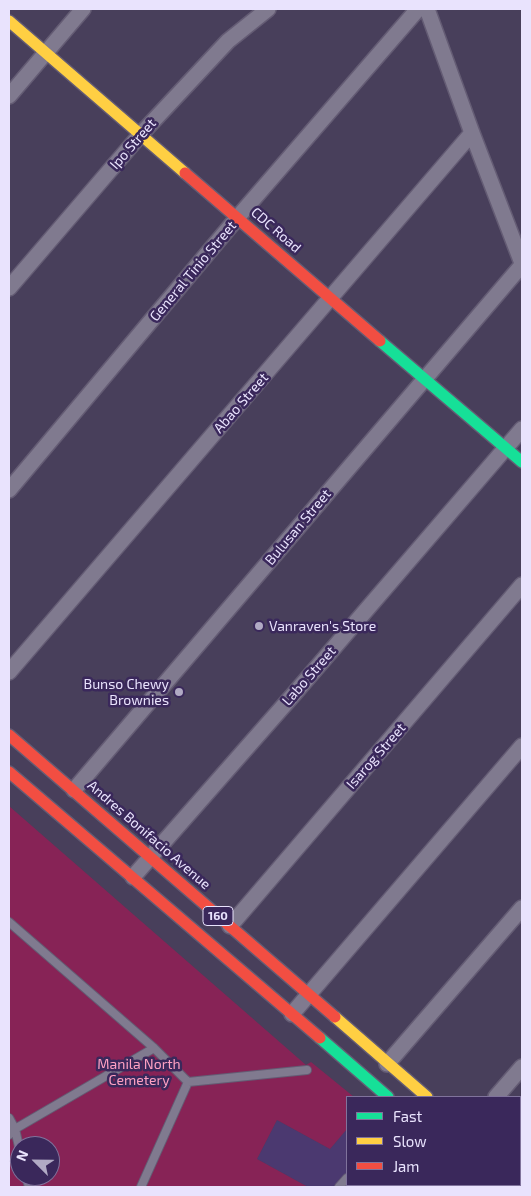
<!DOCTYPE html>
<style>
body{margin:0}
#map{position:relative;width:531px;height:1196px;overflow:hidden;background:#483f5b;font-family:"Exo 2",sans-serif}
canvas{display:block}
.frame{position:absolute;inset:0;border:10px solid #e9e3fd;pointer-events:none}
.legend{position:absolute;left:346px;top:1096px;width:175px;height:90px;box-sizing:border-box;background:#3a285b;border:1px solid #80739c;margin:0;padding:6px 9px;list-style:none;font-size:15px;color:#e9e3fd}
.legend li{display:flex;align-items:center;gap:10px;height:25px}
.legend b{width:25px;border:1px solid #80739c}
.north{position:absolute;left:10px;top:1136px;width:50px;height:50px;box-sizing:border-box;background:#3a285b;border:1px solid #80739c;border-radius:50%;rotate:293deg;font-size:14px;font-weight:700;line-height:20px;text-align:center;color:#e9e3fd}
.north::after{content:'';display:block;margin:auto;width:18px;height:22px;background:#b1aac4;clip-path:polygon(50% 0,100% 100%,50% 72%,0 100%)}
</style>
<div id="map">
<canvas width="531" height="1196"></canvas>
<div class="frame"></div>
<ul class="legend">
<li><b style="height:6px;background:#16e098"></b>Fast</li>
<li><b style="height:6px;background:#ffcf43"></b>Slow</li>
<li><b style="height:6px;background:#f24e42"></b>Jam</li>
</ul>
<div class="north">N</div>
</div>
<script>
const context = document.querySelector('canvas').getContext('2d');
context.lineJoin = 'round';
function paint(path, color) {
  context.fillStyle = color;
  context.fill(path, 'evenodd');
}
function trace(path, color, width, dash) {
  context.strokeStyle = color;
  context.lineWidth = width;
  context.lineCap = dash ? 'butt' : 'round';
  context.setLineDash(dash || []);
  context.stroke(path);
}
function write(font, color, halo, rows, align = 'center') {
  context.font = font + ' "Exo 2",sans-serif';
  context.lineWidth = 5;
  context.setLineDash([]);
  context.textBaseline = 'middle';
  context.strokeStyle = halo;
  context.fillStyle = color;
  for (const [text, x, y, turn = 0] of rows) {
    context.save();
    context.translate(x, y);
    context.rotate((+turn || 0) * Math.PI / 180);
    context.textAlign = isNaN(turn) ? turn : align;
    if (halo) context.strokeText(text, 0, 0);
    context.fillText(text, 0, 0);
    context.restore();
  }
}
paint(new Path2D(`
 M 277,1120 L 330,1149 L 347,1129 L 347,1185 L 371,1185 L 369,1187 L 308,1187 L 257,1159 Z`), '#4b3970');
paint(new Path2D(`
 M 9,806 L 306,1065 L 311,1062 L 354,1097 L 347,1097 L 347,1129 L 330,1149 L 277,1120 L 257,1159 L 308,1187 L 9,1187 ZM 20,1146 L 50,1146 L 50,1176 L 20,1176 Z`), '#872356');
const lane = new Path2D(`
 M 9,922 L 154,1048 L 188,1082
 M 188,1082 L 307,1070
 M 9,1118 L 15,1129 L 20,1151
 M 9,1135 L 15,1129 L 154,1048
 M 26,1176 L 29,1187
 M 141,1187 L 188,1082
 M 339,1187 L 347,1178`);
const street = new Path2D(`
 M 427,9 L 472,133 L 522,263
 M 9,96 L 83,9
 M 9,288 L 141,134 L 228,41 L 268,9
 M 9,490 L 238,217 L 418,9
 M 9,672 L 472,133
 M 74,790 L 522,265
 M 133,877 L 294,694 L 522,429
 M 230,926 L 522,585
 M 292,1014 L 522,746
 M 387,1064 L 522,908
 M 496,1097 L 522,1067`);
const fast = new Path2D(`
 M 380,341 L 522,462
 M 320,1038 L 388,1097
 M 520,1177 L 522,1180
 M 488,1185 L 490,1187`);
const slow = new Path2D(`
 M 9,21 L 185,173
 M 335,1017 L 427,1097`);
const jam = new Path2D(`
 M 185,173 L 380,341
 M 9,735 L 335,1017
 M 9,772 L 320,1038`);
trace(lane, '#645c74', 10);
trace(street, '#645c74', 18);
trace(fast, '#645c74', 14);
trace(slow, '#645c74', 14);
trace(jam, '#645c74', 14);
trace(lane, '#807a8f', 8);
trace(street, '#807a8f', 15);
trace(fast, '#16e098', 11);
trace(slow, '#ffcf43', 11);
trace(jam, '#f24e42', 11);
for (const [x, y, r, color] of [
 [259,626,5,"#b1aac4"],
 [179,692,5,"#b1aac4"]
]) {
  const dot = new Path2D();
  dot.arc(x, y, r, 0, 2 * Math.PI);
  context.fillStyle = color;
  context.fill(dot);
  trace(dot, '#3a285b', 2);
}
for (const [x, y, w] of [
 [218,916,30]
]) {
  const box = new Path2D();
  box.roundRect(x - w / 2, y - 9.5, w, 19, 4);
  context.fillStyle = '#3a285b';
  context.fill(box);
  trace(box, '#e9e3fd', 1);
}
write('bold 12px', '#e9e3fd', null, [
 ["160",218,916]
]);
write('14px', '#e9e3fd', '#3a285b', [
 ["Ipo Street",133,144,-49],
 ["CDC Road",276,230,41],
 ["General Tinio Street",193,271,-50],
 ["Abao Street",241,403,-49],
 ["Bulusan Street",298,527,-50],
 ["Labo Street",309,676,-49],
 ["Isarog Street",376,756,-49],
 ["Andres Bonifacio Avenue",149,835,41]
]);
write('14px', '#e9e3fd', '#3a285b', [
 ["Vanraven's Store",269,626],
 ["Bunso Chewy",169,684,"right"],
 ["Brownies",169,700,"right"]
], 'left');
write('14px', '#fea0c2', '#3a285b', [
 ["Manila North",139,1064],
 ["Cemetery",139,1080]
]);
</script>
